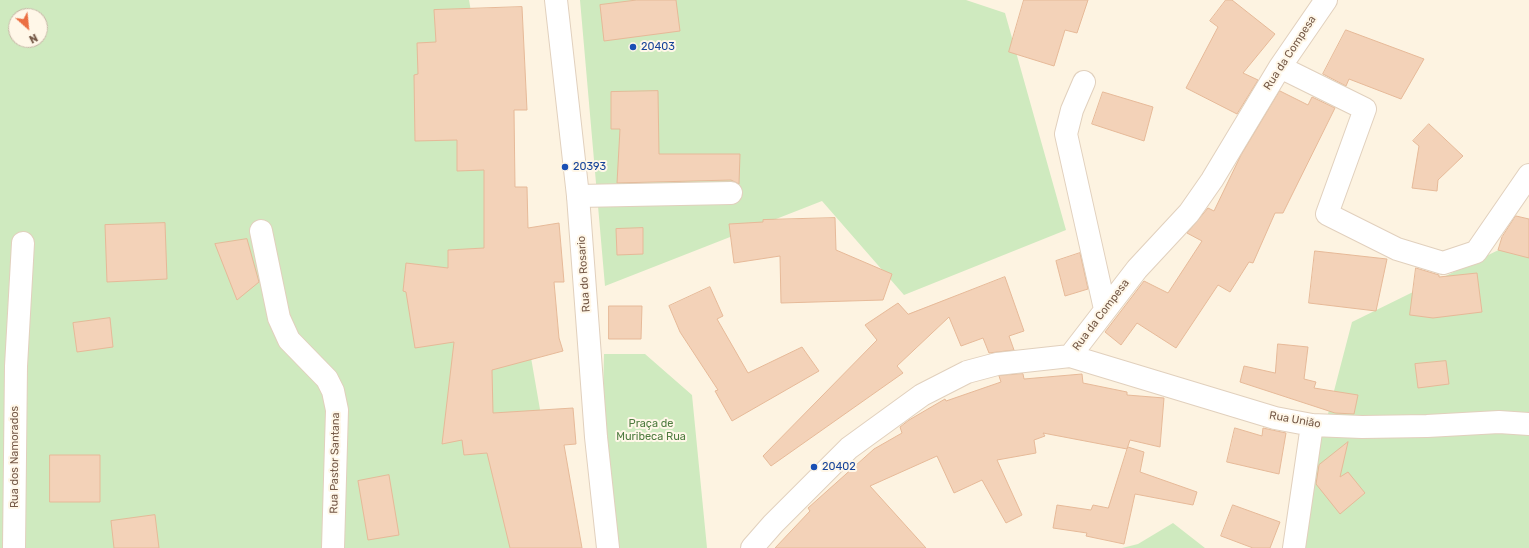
<!DOCTYPE html>
<meta charset="utf-8">
<style>
body{margin:0}
#map{position:relative;width:1529px;height:548px;overflow:hidden;background:#fdf3e1;font-family:Rubik,sans-serif}
canvas{display:block}
.north{position:absolute;left:8px;top:8px;width:40px;height:40px;box-sizing:border-box;background:#fff7e8;border:1px solid #c8b8a8;border-radius:50%;rotate:153deg;font-size:11px;font-weight:700;line-height:16px;text-align:center;color:#755947}
.north::after{content:'';display:block;margin:auto;width:14px;height:18px;background:#eb6f42;clip-path:polygon(50% 0,100% 100%,50% 72%,0 100%)}
</style>
<div id="map">
<canvas width="1529" height="548"></canvas>
<div class="north">N</div>
</div>
<script>
const context = document.querySelector('canvas').getContext('2d');
context.lineJoin = 'round';
function paint(path, color) {
  context.fillStyle = color;
  context.fill(path, 'evenodd');
}
function trace(path, color, width, dash) {
  context.strokeStyle = color;
  context.lineWidth = width;
  context.lineCap = dash ? 'butt' : 'round';
  context.setLineDash(dash || []);
  context.stroke(path);
}
function write(font, color, halo, rows, align = 'center') {
  context.font = font + ' Rubik,sans-serif';
  context.lineWidth = 4;
  context.setLineDash([]);
  context.textBaseline = 'middle';
  context.strokeStyle = halo;
  context.fillStyle = color;
  for (const [text, x, y, turn = 0] of rows) {
    context.save();
    context.translate(x, y);
    context.rotate((+turn || 0) * Math.PI / 180);
    context.textAlign = isNaN(turn) ? turn : align;
    if (halo) context.strokeText(text, 0, 0);
    context.fillText(text, 0, 0);
    context.restore();
  }
}
paint(new Path2D(`
 M 0,0 L 469,0 L 564,548 L 0,548 ZM 16,16 L 40,16 L 40,40 L 16,40 Z
 M 580,0 L 966,0 L 1005,13 L 1066,230 L 904,295 L 822,201 L 605,286 Z
 M 1529,235 L 1529,548 L 1293,548 L 1352,322 Z
 M 604,354 L 645,354 L 692,395 L 707,548 L 619,548 L 603,394 Z
 M 1173,523 L 1205,548 L 1122,548 L 1138,544 Z`), '#cfeabf');
const building = new Path2D(`
 M 637,0 L 676,0 L 680,31 L 604,41 L 600,5 Z
 M 1024,0 L 1088,0 L 1077,33 L 1065,30 L 1054,66 L 1009,52 Z
 M 1226,0 L 1232,0 L 1275,34 L 1243,73 L 1258,80 L 1237,114 L 1186,88 L 1218,27 L 1210,21 Z
 M 522,7 L 527,110 L 514,110 L 515,187 L 527,187 L 528,228 L 559,223 L 564,282 L 554,282 L 559,338 L 563,351 L 492,370 L 493,413 L 573,408 L 576,444 L 564,445 L 582,548 L 510,548 L 487,453 L 464,455 L 462,440 L 442,444 L 454,342 L 415,348 L 406,292 L 403,291 L 406,263 L 448,268 L 448,250 L 484,248 L 484,170 L 457,171 L 457,140 L 415,141 L 414,75 L 418,74 L 417,43 L 436,42 L 434,10 Z
 M 1346,30 L 1424,59 L 1401,99 L 1349,79 L 1346,86 L 1323,74 Z
 M 658,91 L 659,154 L 740,154 L 739,184 L 731,180 L 617,183 L 620,129 L 611,129 L 611,92 Z
 M 1280,91 L 1308,105 L 1312,97 L 1335,108 L 1283,213 L 1275,213 L 1253,263 L 1249,262 L 1230,292 L 1218,285 L 1176,348 L 1137,323 L 1121,345 L 1105,332 L 1144,281 L 1168,293 L 1202,241 L 1187,233 L 1208,208 L 1214,211 L 1241,155 Z
 M 1103,92 L 1153,107 L 1144,141 L 1092,124 Z
 M 1429,124 L 1463,156 L 1438,180 L 1437,191 L 1412,188 L 1419,146 L 1413,141 Z
 M 1516,216 L 1529,219 L 1529,258 L 1498,250 L 1502,237 Z
 M 835,218 L 836,250 L 892,274 L 883,300 L 781,303 L 780,256 L 734,263 L 729,224 L 763,222 L 763,220 Z
 M 165,223 L 167,279 L 107,282 L 105,225 Z
 M 643,228 L 643,254 L 617,255 L 616,229 Z
 M 247,239 L 259,282 L 237,300 L 215,244 Z
 M 1315,251 L 1387,259 L 1376,311 L 1309,303 Z
 M 1080,253 L 1088,289 L 1065,296 L 1056,261 Z
 M 1416,268 L 1439,275 L 1439,277 L 1477,273 L 1482,312 L 1433,318 L 1410,315 Z
 M 1005,277 L 1024,331 L 1009,336 L 1014,350 L 989,353 L 983,338 L 961,346 L 949,317 L 897,366 L 903,373 L 771,466 L 763,456 L 877,340 L 865,325 L 898,303 L 908,314 Z
 M 710,287 L 723,316 L 717,319 L 748,373 L 802,347 L 819,371 L 732,421 L 715,391 L 718,390 L 680,332 L 669,306 Z
 M 609,306 L 642,306 L 641,339 L 609,339 Z
 M 110,318 L 113,347 L 77,352 L 73,323 Z
 M 1278,344 L 1308,347 L 1304,379 L 1316,382 L 1314,388 L 1358,395 L 1354,414 L 1335,413 L 1240,382 L 1244,366 L 1275,373 Z
 M 1446,361 L 1449,384 L 1418,388 L 1415,364 Z
 M 1023,374 L 1024,379 L 1082,374 L 1083,383 L 1127,392 L 1127,395 L 1164,398 L 1160,447 L 1130,440 L 1127,449 L 1043,433 L 1045,436 L 1034,440 L 1036,453 L 997,460 L 1022,515 L 1006,523 L 982,480 L 954,493 L 937,456 L 870,486 L 926,548 L 775,548 L 810,511 L 808,508 L 874,449 L 902,433 L 900,427 L 909,420 L 945,399 L 946,401 L 1001,382 L 999,376 Z
 M 1235,428 L 1262,436 L 1263,428 L 1286,433 L 1279,474 L 1227,462 Z
 M 1348,442 L 1340,477 L 1348,472 L 1365,493 L 1340,514 L 1316,484 L 1319,465 Z
 M 1128,447 L 1144,452 L 1140,472 L 1197,492 L 1193,505 L 1135,494 L 1124,544 L 1086,536 L 1087,533 L 1053,528 L 1057,505 L 1091,510 L 1093,505 L 1108,508 Z
 M 50,455 L 100,455 L 100,502 L 50,502 Z
 M 389,475 L 399,535 L 368,540 L 358,481 Z
 M 1233,505 L 1280,522 L 1270,548 L 1253,548 L 1221,536 Z
 M 155,515 L 159,548 L 114,548 L 111,521 Z`);
paint(building, '#f3d2b8');
trace(building, '#e6b998', 1);
const minor = new Path2D(`
 M 1280,67 L 1365,109 L 1327,214 L 1397,249 L 1443,263 L 1476,252 L 1529,175
 M 1084,82 L 1072,110 L 1066,134 L 1105,309
 M 578,196 L 731,193
 M 261,231 L 279,318 L 289,340 L 327,379 L 333,391 L 337,410 L 333,548
 M 1070,356 L 1275,418 L 1312,425 L 1362,427 L 1427,426 L 1499,422 L 1529,424
 M 14,548 L 16,366 L 23,243
 M 752,548 L 773,524 L 849,448 L 922,395 L 967,372 L 997,364 L 1070,356 L 1137,269 L 1189,213 L 1212,180 L 1280,67 L 1326,0
 M 1294,548 L 1312,425`);
const tertiary = new Path2D(`
 M 556,0 L 578,196 L 596,437 L 608,548`);
trace(minor, '#e1d0bd', 24);
trace(tertiary, '#e1d0bd', 24);
trace(minor, '#fff', 22);
trace(tertiary, '#fff', 22);
for (const [x, y, r, color] of [
 [633,47,4,"#1a4fb4"],
 [565,167,4,"#1a4fb4"],
 [814,467,4,"#1a4fb4"]
]) {
  const dot = new Path2D();
  dot.arc(x, y, r, 0, 2 * Math.PI);
  context.fillStyle = color;
  context.fill(dot);
  trace(dot, '#fff7e8', 1.5);
}
write('11px', '#164399', '#fff7e8', [
 ["20403",641,47],
 ["20393",573,167],
 ["20402",822,467]
], 'left');
write('11px', '#755947', '#fff7e8', [
 ["Rua da Compesa",1290,53,-57],
 ["Rua do Rosario",584,274,-94],
 ["Rua da Compesa",1101,315,-53],
 ["Rua União",1295,420,10],
 ["Rua dos Namorados",15,457,-90],
 ["Rua Pastor Santana",335,463,-89]
]);
write('11px', '#4e7b3f', '#fff7e8', [
 ["Praça de",651,424],
 ["Muribeca Rua",651,437]
]);
</script>
